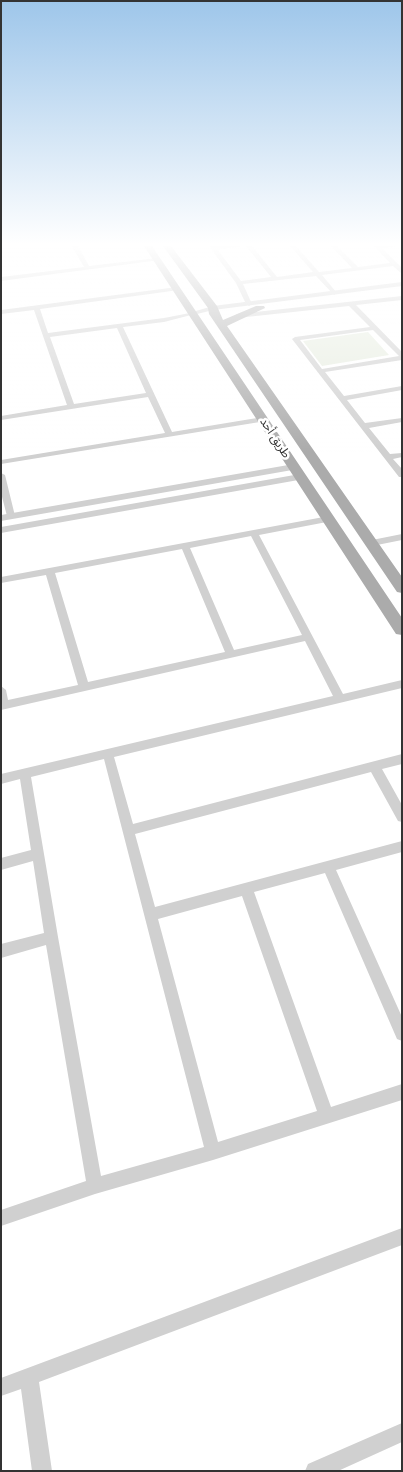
<!DOCTYPE html>
<meta charset="utf-8">
<style>
body{margin:0}
#map{position:relative;width:403px;height:1472px;overflow:hidden;background:#fff;font-family:"Noto Sans",sans-serif}
canvas{display:block}
.frame{position:absolute;inset:0;border:2px solid #333;pointer-events:none}
</style>
<div id="map">
<canvas width="403" height="1472"></canvas>
<div class="frame"></div>
</div>
<script>
const context = document.querySelector('canvas').getContext('2d');
context.lineJoin = 'round';
function paint(path, color) {
  context.fillStyle = color;
  context.fill(path, 'evenodd');
}
function write(font, color, halo, rows, align = 'center') {
  context.font = font + ' "Noto Sans","Noto Sans Arabic",sans-serif';
  context.lineWidth = 5;
  context.setLineDash([]);
  context.textBaseline = 'middle';
  context.strokeStyle = halo;
  context.fillStyle = color;
  for (const [text, x, y, turn = 0] of rows) {
    context.save();
    context.translate(x, y);
    context.rotate((+turn || 0) * Math.PI / 180);
    context.textAlign = isNaN(turn) ? turn : align;
    if (halo) context.strokeText(text, 0, 0);
    context.fillText(text, 0, 0);
    context.restore();
  }
}
paint(new Path2D(`
 M 368,332 L 389,355 L 322,366 L 303,341 Z`), '#e6ecdf');
paint(new Path2D(`
 M 72,246 L 78,246 L 89,266 L 157,258 L 160,260 L 1,281 L 1,277 L 84,267 Z
 M 209,246 L 243,246 L 218,250 L 241,281 L 271,277 L 246,246 L 252,246 L 277,277 L 313,272 L 290,246 L 296,246 L 319,272 L 352,268 L 331,246 L 337,246 L 358,267 L 390,263 L 374,246 L 397,246 L 383,249 L 402,268 L 402,274 L 393,266 L 322,275 L 337,293 L 334,295 L 316,276 L 243,284 L 252,304 L 249,306 L 246,304 L 236,283 Z
 M 177,287 L 180,289 L 179,290 L 40,309 L 48,333 L 164,318 L 195,312 L 195,314 L 164,322 L 123,327 L 172,432 L 263,417 L 267,419 L 266,421 L 1,464 L 1,460 L 165,433 L 148,397 L 1,420 L 1,416 L 67,405 L 34,310 L 1,314 L 1,310 ZM 117,328 L 146,393 L 74,404 L 50,337 Z
 M 402,296 L 402,300 L 356,305 L 402,352 L 402,360 L 325,372 L 344,396 L 402,386 L 402,390 L 347,400 L 365,423 L 402,418 L 402,422 L 369,428 L 390,454 L 402,453 L 402,457 L 393,459 L 402,469 L 402,477 L 399,477 L 292,339 L 295,337 L 370,327 L 349,306 L 237,318 L 234,316 L 237,314 ZM 373,330 L 399,356 L 322,369 L 300,340 Z
 M 1,473 L 5,475 L 15,516 L 11,519 L 7,516 L 1,493 Z
 M 329,516 L 333,519 L 332,521 L 259,535 L 343,694 L 402,680 L 402,688 L 114,757 L 133,824 L 402,754 L 402,764 L 382,769 L 402,805 L 402,822 L 398,821 L 371,772 L 135,834 L 155,907 L 402,841 L 402,852 L 336,870 L 402,1017 L 402,1041 L 397,1039 L 325,873 L 254,892 L 331,1107 L 402,1084 L 402,1100 L 213,1160 L 95,1194 L 1,1226 L 1,1210 L 86,1181 L 46,945 L 1,958 L 1,944 L 44,933 L 33,861 L 1,870 L 1,858 L 31,850 L 20,779 L 1,784 L 1,774 L 333,696 L 305,641 L 1,710 L 1,686 L 6,690 L 8,700 L 78,685 L 46,575 L 1,583 L 1,577 ZM 251,536 L 302,635 L 234,650 L 190,548 ZM 182,549 L 225,652 L 88,682 L 55,573 ZM 104,759 L 204,1147 L 101,1176 L 58,937 L 31,777 ZM 242,896 L 317,1111 L 218,1142 L 158,919 Z
 M 402,534 L 402,540 L 372,546 L 367,543 L 372,540 Z
 M 402,1228 L 402,1245 L 39,1382 L 52,1471 L 32,1471 L 21,1389 L 1,1396 L 1,1378 Z
 M 402,1423 L 402,1442 L 338,1471 L 305,1471 L 308,1464 Z`), '#d0d0d0');
paint(new Path2D(`
 M 402,282 L 402,286 L 213,310 L 193,315 L 189,313 L 213,306 Z
 M 294,464 L 299,467 L 298,469 L 1,521 L 1,515 Z
 M 300,474 L 304,475 L 304,479 L 1,533 L 1,527 Z`), '#d0d0d0');
paint(new Path2D(`
 M 144,246 L 152,246 L 402,618 L 402,635 L 396,634 Z
 M 163,246 L 171,246 L 217,306 L 223,320 L 256,306 L 264,306 L 265,308 L 227,326 L 402,577 L 402,593 L 397,592 L 209,314 L 208,308 Z`), '#ababab');
const sky = context.createLinearGradient(0, 0, 0, 452);
sky.addColorStop(0, '#9ec6ea');
sky.addColorStop(0.54, '#fff');
sky.addColorStop(1, '#ffffff00');
context.fillStyle = sky;
context.fillRect(0, 0, 403, 452);
write('12px', '#333', '#fff', [
 ["طريق أحد",275,438,57]
]);
</script>
